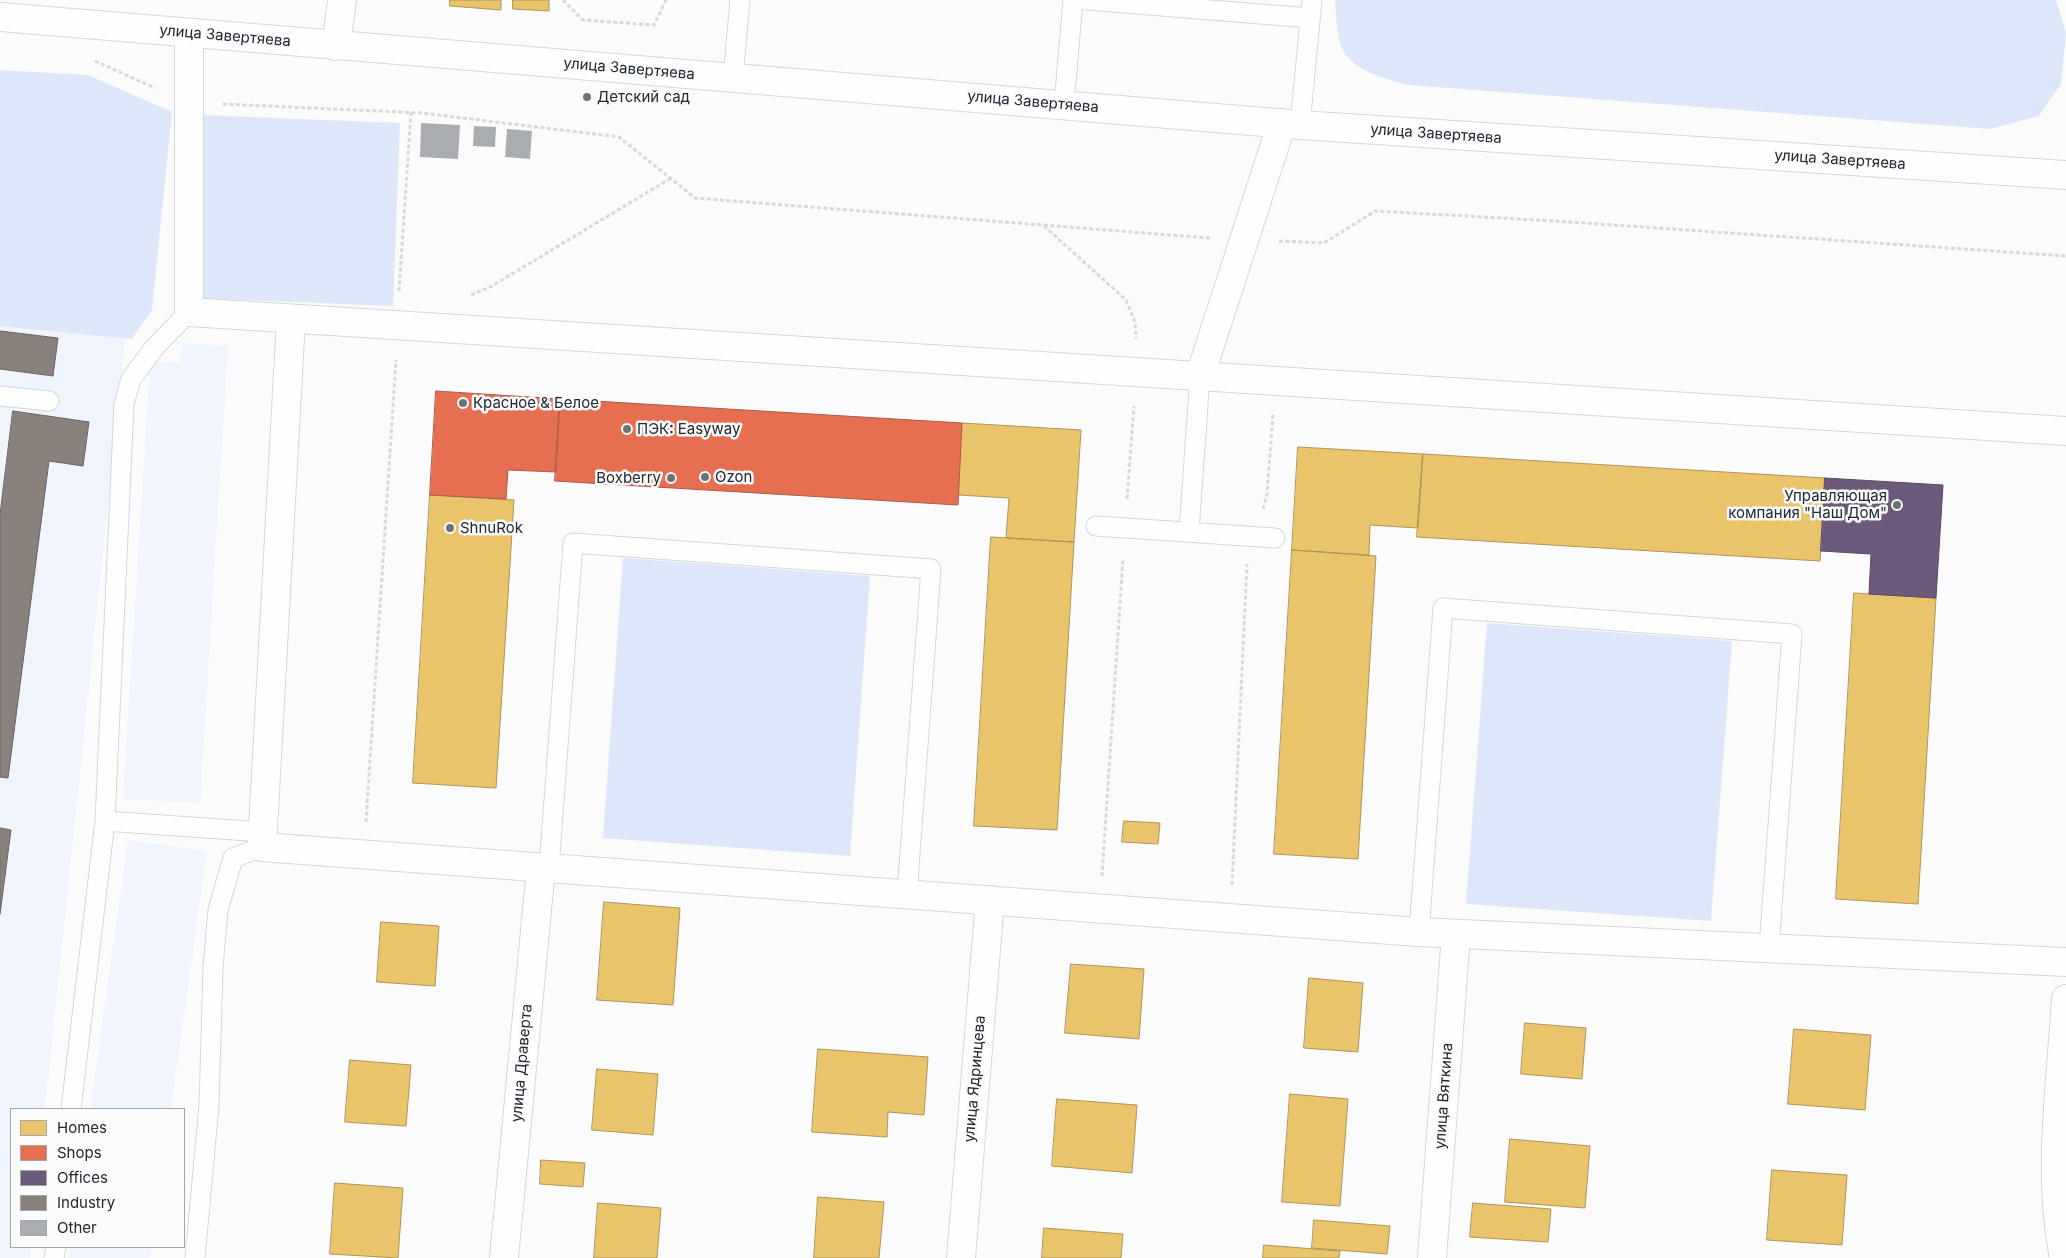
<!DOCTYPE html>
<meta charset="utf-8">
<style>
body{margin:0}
#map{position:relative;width:2066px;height:1258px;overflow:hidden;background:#fbfbfb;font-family:Inter,sans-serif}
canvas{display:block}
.legend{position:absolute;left:10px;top:1108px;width:175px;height:140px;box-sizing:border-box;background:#fbfbfb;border:1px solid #a3a7ab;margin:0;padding:6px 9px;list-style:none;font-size:15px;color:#202833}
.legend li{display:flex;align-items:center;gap:10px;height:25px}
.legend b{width:25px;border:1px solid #a3a7ab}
</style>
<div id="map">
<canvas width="2066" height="1258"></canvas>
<ul class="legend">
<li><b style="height:14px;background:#e9c46a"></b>Homes</li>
<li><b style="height:14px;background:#e76f51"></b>Shops</li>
<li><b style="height:14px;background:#6d597a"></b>Offices</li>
<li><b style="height:14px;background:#8a817c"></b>Industry</li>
<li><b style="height:14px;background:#a9adb2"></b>Other</li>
</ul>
</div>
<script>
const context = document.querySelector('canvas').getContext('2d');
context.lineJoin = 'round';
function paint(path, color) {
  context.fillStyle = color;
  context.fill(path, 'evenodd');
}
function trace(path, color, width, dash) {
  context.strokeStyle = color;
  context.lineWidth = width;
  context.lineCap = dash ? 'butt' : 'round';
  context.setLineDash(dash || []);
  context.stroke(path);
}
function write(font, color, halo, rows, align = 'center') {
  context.font = font + ' Inter,sans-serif';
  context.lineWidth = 5;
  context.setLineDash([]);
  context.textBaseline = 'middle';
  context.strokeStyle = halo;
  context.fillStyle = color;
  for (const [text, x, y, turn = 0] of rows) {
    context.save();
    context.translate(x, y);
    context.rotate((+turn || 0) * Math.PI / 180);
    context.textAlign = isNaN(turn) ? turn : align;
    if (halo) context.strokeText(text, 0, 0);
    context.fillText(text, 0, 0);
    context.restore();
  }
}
paint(new Path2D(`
 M 0,206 L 137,224 L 45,1109 L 11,1109 L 11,1247 L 31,1247 L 30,1258 L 0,1258 Z
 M 182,343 L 228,346 L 200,803 L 123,799 L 150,361 L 180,363 Z
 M 128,840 L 207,851 L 171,1109 L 90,1109 Z
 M 71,1247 L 152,1247 L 150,1258 L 69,1258 Z`), '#eff4fd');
paint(new Path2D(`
 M 1335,0 L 2056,0 L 2066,33 L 2061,84 L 2039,116 L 1990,129 L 1409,85 C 1383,78 1345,70 1339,39 C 1336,26 1336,13 1335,0 Z
 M 0,70 L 88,75 L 172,112 L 152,310 L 132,339 L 0,326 Z
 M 200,115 L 400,123 L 393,306 L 193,298 Z
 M 623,558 L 870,576 L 850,856 L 603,838 Z
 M 1487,623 L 1732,641 L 1711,921 L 1466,904 Z`), '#dce8fa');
const homes = new Path2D(`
 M 450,0 L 501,0 L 501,10 L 450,6 Z
 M 513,0 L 549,0 L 549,11 L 513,9 Z
 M 962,423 L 1081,430 L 1074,542 L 1006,538 L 1009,498 L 958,495 Z
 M 1298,447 L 1423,454 L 1418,528 L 1370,525 L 1369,555 L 1292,550 Z
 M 1423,454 L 1825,478 L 1820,561 L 1417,537 Z
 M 430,495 L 514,500 L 496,788 L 413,783 Z
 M 991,537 L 1074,542 L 1057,830 L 974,826 Z
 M 1292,550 L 1376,556 L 1358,859 L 1274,854 Z
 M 1854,593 L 1936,598 L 1918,904 L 1836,899 Z
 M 1124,821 L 1160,823 L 1158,844 L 1122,842 Z
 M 604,902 L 680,908 L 673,1005 L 597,1000 Z
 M 381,922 L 439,926 L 435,986 L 377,982 Z
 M 1071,964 L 1144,969 L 1139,1039 L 1065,1033 Z
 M 1309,978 L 1363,983 L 1358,1052 L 1304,1048 Z
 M 1525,1023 L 1586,1028 L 1582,1079 L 1521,1074 Z
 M 1794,1029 L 1871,1035 L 1865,1110 L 1788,1104 Z
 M 818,1049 L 928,1057 L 924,1115 L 888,1112 L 887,1137 L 812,1132 Z
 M 350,1060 L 411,1065 L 406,1126 L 345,1122 Z
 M 597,1069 L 658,1074 L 653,1135 L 592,1130 Z
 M 1290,1094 L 1348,1099 L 1340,1206 L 1282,1202 Z
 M 1057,1099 L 1137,1105 L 1132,1173 L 1052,1166 Z
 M 1510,1139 L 1590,1146 L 1585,1208 L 1505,1202 Z
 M 541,1160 L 585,1163 L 583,1187 L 540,1184 Z
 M 1772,1170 L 1847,1175 L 1842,1245 L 1767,1240 Z
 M 335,1183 L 403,1188 L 398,1258 L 330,1254 Z
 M 818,1197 L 884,1202 L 879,1258 L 814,1258 Z
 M 598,1203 L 661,1208 L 657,1258 L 594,1258 Z
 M 1473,1203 L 1551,1209 L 1548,1242 L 1470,1237 Z
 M 1314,1220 L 1390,1226 L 1387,1254 L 1312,1248 Z
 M 1044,1228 L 1123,1234 L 1121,1258 L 1042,1258 Z
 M 1264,1245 L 1340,1251 L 1339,1258 L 1263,1258 Z`);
paint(homes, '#e9c46a');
trace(homes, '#ad955a', 1);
const shops = new Path2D(`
 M 436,391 L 560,399 L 556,472 L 508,470 L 506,499 L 430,495 Z
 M 560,399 L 962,423 L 958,505 L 555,481 Z`);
paint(shops, '#e76f51');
trace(shops, '#ab5a48', 1);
const offices = new Path2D(`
 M 1825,478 L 1943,485 L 1936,598 L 1869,594 L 1871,554 L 1821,551 Z`);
paint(offices, '#6d597a');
trace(offices, '#564a65', 1);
const industry = new Path2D(`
 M 0,331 L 58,338 L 53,376 L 0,369 Z
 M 13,411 L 89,422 L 83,466 L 49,461 L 8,778 L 0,777 L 0,515 Z
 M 0,828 L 11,830 L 0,914 Z`);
paint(industry, '#8a817c');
trace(industry, '#6a6666', 1);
paint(new Path2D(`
 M 421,123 L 460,125 L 458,159 L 420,157 Z
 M 474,126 L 496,127 L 495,147 L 473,146 Z
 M 507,129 L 532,131 L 530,159 L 505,157 Z`), '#a9adb2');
const lane = new Path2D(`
 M 1087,0 L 1310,18
 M 733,78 L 740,0
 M 1064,105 L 1073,0
 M 1300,125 L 1312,0
 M 0,396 L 49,401
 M 1096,526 L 1275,538
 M 1189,531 L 1200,376
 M 105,821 L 263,832
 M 549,868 L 573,543 L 931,569 L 907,894
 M 1419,932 L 1443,608 L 1792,634 L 1769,948
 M 71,1109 L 105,821 L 124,404 L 131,379 L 154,348 L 189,312
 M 195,1257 L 209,1106 L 213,967 L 218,910 L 233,858 L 262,847
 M 54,1258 L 56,1247`);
const street = new Path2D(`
 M 189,34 L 189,312 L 2066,431
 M 336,46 L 342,0
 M 291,319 L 262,847 L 1419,932 L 2066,962
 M 1200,376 L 1282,123
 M 504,1258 L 541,868
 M 961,1258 L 990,900
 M 1432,1258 L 1456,934
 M 2064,1258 C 2047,1174 2061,1084 2066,999`);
const secondary = new Path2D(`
 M 0,17 L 1300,125 L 2066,175`);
trace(lane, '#d3d7dd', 21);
trace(street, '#d3d7dd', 30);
trace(secondary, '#d3d7dd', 30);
trace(new Path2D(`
 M 563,0 L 583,20 L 654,25 L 666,0
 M 95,61 L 155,88
 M 223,104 L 422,113 L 619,137 L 695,198 L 1210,238
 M 1044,226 L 1126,300 L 1135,322 L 1136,339
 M 1279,241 L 1324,243 L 1375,211 L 1555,221 L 2066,256
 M 399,291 L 411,112
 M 471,295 L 492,286 L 671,178
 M 1127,499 L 1134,406
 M 1263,509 L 1267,494 L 1273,414
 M 366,822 L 396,360
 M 1102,876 L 1123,558
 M 1232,885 L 1247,564`), '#d8d9da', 3, [4, 2.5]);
trace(lane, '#fefefe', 19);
trace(street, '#fefefe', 28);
trace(secondary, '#fefefe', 28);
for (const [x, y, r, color] of [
 [587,97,5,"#6d7279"],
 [463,403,5,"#6d7279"],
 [627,429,5,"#6d7279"],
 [705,477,5,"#6d7279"],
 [671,478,5,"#6d7279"],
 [1897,505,5,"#6d7279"],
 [450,528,5,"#6d7279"]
]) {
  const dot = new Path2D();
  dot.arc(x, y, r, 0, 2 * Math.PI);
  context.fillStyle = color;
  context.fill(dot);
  trace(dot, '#fbfbfb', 2);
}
write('15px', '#202833', '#fbfbfb', [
 ["улица Завертяева",225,36,5],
 ["улица Завертяева",629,69,5],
 ["улица Завертяева",1033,102,5],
 ["улица Завертяева",1436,134,4],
 ["улица Завертяева",1840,160,4],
 ["улица Драверта",522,1063,-85],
 ["улица Ядринцева",975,1079,-85],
 ["улица Вяткина",1444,1096,-86]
]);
write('15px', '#202833', '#fbfbfb', [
 ["Детский сад",597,97],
 ["Красное & Белое",473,403],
 ["ПЭК: Easyway",637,429],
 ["Ozon",715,477],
 ["Boxberry",661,478,"right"],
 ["Управляющая",1887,496,"right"],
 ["компания \"Наш Дом\"",1887,513,"right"],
 ["ShnuRok",460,528]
], 'left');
</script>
